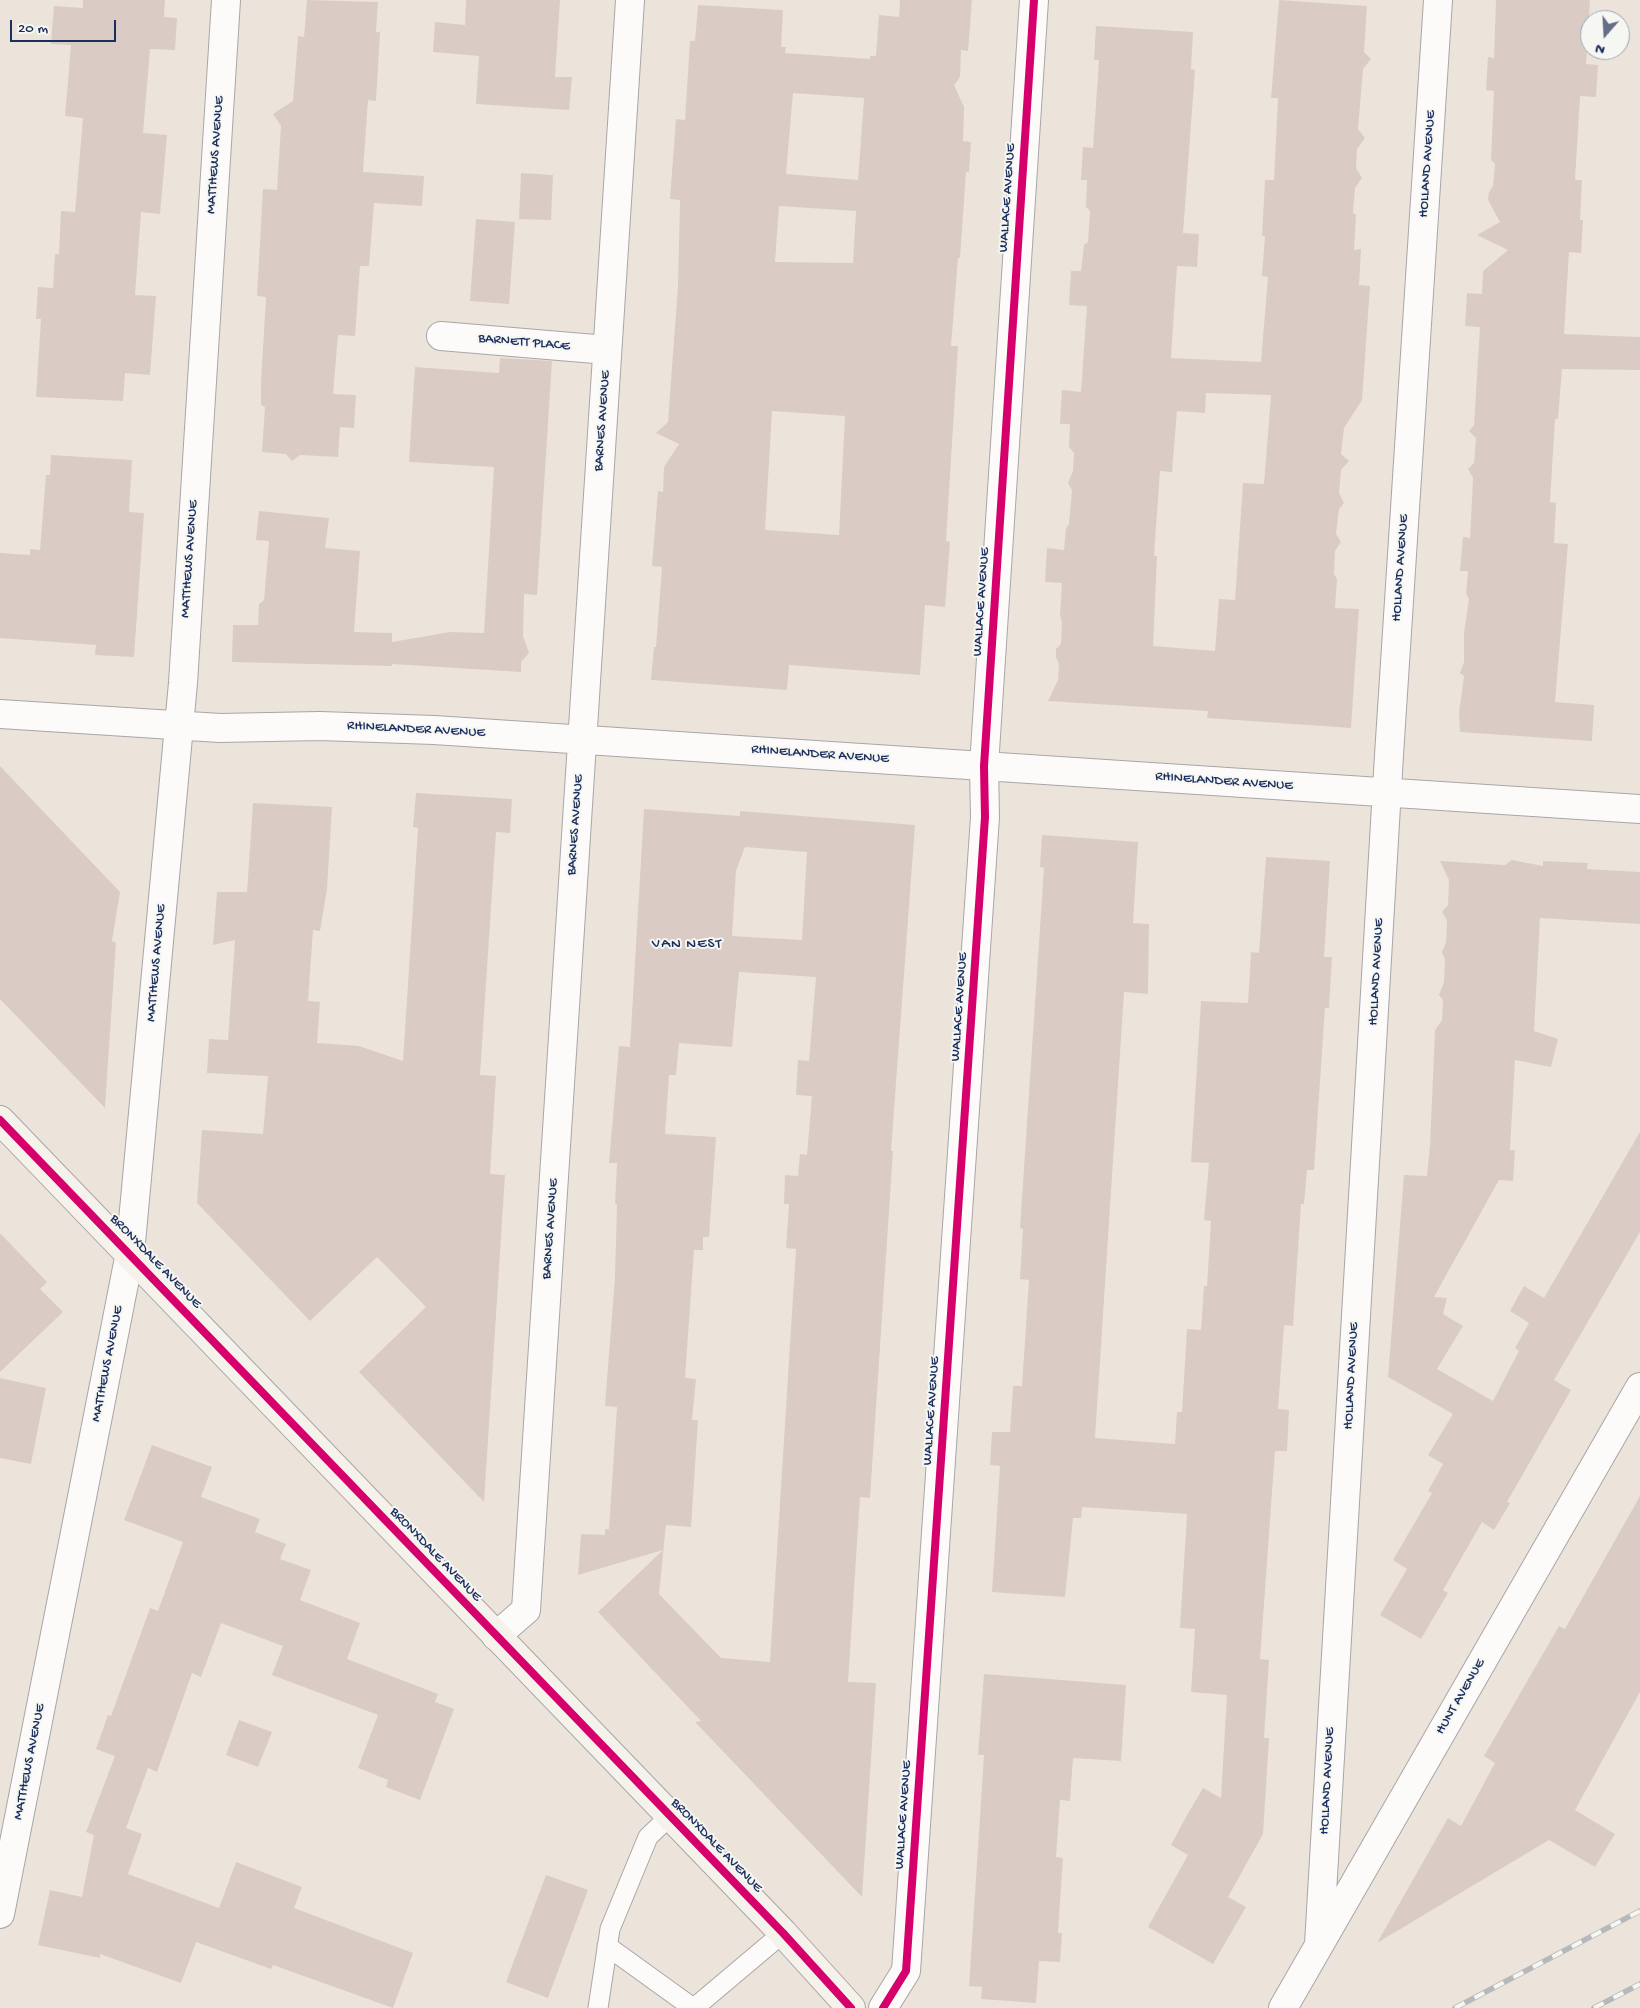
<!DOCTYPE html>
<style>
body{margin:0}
#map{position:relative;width:1640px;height:2008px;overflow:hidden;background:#ece4da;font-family:"Gochi Hand",sans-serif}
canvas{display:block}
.north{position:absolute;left:1580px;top:10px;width:50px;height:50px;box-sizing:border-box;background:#f6f6f2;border:1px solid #9ea6b7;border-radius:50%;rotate:199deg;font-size:14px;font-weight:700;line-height:20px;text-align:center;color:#1b2f5e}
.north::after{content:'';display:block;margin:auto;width:18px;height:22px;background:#646e89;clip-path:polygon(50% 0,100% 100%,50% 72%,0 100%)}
.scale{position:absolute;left:10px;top:20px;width:106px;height:22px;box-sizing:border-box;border:2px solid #1b2f5e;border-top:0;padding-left:6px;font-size:15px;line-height:18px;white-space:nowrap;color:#1b2f5e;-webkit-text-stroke:4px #f6f6f2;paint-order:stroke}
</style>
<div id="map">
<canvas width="1640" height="2008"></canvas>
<div class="north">N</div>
<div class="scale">20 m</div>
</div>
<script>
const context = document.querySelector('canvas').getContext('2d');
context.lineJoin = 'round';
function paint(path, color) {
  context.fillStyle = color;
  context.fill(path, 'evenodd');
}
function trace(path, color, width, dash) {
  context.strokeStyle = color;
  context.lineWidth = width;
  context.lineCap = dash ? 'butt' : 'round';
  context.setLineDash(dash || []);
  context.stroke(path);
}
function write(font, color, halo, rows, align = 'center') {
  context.font = font + ' "Gochi Hand",sans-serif';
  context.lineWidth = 4;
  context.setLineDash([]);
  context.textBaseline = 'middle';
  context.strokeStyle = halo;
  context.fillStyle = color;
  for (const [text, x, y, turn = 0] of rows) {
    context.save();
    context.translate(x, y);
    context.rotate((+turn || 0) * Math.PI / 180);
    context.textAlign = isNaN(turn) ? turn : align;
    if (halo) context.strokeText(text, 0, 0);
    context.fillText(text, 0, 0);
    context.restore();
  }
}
paint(new Path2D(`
 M 83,0 L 165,0 L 164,17 L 177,18 L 175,50 L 150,49 L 143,133 L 167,135 L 160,214 L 141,212 L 135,295 L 156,296 L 150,375 L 125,373 L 123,401 L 36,397 L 41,319 L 36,319 L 38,287 L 53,288 L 55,254 L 59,254 L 61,211 L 75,212 L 83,118 L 65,116 L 71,45 L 51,44 L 54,6 L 83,8 Z
 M 307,0 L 378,2 L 376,32 L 380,32 L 376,101 L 368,100 L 363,172 L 424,176 L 422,206 L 374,203 L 369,266 L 360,266 L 355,336 L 338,335 L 333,394 L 356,395 L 354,428 L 340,427 L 338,457 L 300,455 L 292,461 L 286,454 L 262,452 L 265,407 L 261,405 L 261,382 L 266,297 L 257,296 L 263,189 L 277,190 L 281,126 L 273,114 L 293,101 L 298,36 L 304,37 Z
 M 466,0 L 560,0 L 555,77 L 572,77 L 569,110 L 476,104 L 479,56 L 433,52 L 435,22 L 465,25 Z
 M 900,0 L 972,0 L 968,51 L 961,50 L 960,77 L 954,85 L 964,107 L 963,141 L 971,142 L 969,172 L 966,172 L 960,258 L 958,258 L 951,346 L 958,346 L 946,541 L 950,542 L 945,607 L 925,605 L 920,675 L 789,665 L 787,690 L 651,680 L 654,647 L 656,647 L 662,567 L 652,566 L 658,491 L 663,492 L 664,467 L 679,444 L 656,433 L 668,422 L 678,286 L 680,200 L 670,199 L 676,119 L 685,120 L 690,41 L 695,41 L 698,5 L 783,10 L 781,47 L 786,47 L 785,53 L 870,59 L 870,56 L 876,56 L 879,15 L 899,17 ZM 793,93 L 864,98 L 858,180 L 786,174 ZM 779,206 L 856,211 L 853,263 L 775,262 ZM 772,411 L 845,416 L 839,535 L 765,530 Z
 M 1279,0 L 1367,6 L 1364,52 L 1371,59 L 1363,69 L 1358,129 L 1365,138 L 1357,149 L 1356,168 L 1362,178 L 1355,188 L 1353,213 L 1356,215 L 1354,250 L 1361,249 L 1359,285 L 1370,286 L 1362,400 L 1344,428 L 1341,454 L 1349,461 L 1341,470 L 1339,493 L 1344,503 L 1339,509 L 1336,534 L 1341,542 L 1335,551 L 1334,574 L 1337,579 L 1335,608 L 1359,609 L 1351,728 L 1207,718 L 1208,711 L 1048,701 L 1058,680 L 1059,664 L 1056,657 L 1056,649 L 1061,644 L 1062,622 L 1060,616 L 1062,583 L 1045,582 L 1047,548 L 1064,550 L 1066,528 L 1069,524 L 1072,490 L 1068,483 L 1073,471 L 1074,453 L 1069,447 L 1070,424 L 1060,424 L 1062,390 L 1081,392 L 1087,306 L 1069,305 L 1071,271 L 1081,271 L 1084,245 L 1088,242 L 1090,211 L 1086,207 L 1087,180 L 1081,180 L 1083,147 L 1093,148 L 1099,60 L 1094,60 L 1096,26 L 1193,32 L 1191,69 L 1195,70 L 1183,233 L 1199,234 L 1197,267 L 1177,266 L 1171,358 L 1261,362 L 1268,277 L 1262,276 L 1265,236 L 1262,236 L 1265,180 L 1274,180 L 1278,98 L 1271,98 ZM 1206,393 L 1271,395 L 1264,484 L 1243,483 L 1235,600 L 1219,599 L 1215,651 L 1153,646 L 1157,556 L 1154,556 L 1160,471 L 1172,472 L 1177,411 L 1205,413 Z
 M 1496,0 L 1590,0 L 1586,64 L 1598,65 L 1596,97 L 1580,96 L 1575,180 L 1582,180 L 1580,220 L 1583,220 L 1581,253 L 1569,252 L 1564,334 L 1640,337 L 1640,370 L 1562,369 L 1558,419 L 1555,419 L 1550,502 L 1556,503 L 1554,543 L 1568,544 L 1555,702 L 1594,705 L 1592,741 L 1460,732 L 1459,713 L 1464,676 L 1460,673 L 1464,662 L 1464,633 L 1469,599 L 1466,594 L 1468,571 L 1460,571 L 1463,537 L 1470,538 L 1473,478 L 1468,469 L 1474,463 L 1476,438 L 1469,431 L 1474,425 L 1480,327 L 1465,326 L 1467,293 L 1482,294 L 1483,271 L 1508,250 L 1477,235 L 1500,222 L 1488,200 L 1489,192 L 1493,186 L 1495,164 L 1491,160 L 1494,91 L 1486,90 L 1488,57 L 1494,58 Z
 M 521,173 L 553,175 L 551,220 L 519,219 Z
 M 476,219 L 515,222 L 509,304 L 470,301 Z
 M 500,358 L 552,361 L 537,595 L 524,594 L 523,636 L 529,653 L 521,662 L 521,672 L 392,664 L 392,666 L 232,662 L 233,625 L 258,625 L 259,604 L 264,600 L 269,541 L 256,540 L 259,511 L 329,518 L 325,548 L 360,551 L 354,632 L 392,633 L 392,642 L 450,632 L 484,633 L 494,467 L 409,462 L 415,367 L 499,373 Z
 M 51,455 L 132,460 L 129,512 L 144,513 L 134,657 L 95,655 L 96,645 L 0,638 L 0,553 L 30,555 L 30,549 L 40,550 L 46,475 L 50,475 Z
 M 0,766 L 120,892 L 112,941 L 116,943 L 105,1108 L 0,999 Z
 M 416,793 L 512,799 L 510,833 L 496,832 L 480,1075 L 496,1076 L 490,1174 L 505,1175 L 484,1502 L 359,1372 L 426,1307 L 377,1257 L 310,1321 L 197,1203 L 202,1130 L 263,1134 L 268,1076 L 207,1073 L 209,1039 L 228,1040 L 235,940 L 213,945 L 217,892 L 247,892 L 253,803 L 332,807 L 327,889 L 320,931 L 313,930 L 308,1001 L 320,1002 L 317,1043 L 359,1046 L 403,1061 L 418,828 L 413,827 Z
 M 644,809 L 740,816 L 740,811 L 915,825 L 891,1151 L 893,1151 L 870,1498 L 860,1497 L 848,1682 L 876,1683 L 862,1897 L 695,1722 L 701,1721 L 598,1612 L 663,1550 L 578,1575 L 581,1534 L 605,1535 L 605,1529 L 609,1529 L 617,1407 L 605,1406 L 615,1277 L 617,1204 L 615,1204 L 617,1163 L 609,1163 L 619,1046 L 630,1047 ZM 745,847 L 807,852 L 802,940 L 732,936 L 736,871 ZM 739,972 L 816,977 L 809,1061 L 798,1060 L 796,1095 L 812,1096 L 807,1155 L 800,1154 L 798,1176 L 785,1175 L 784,1204 L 789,1204 L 786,1248 L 796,1249 L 770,1662 L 721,1658 L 659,1594 L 666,1525 L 691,1527 L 698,1420 L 692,1420 L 696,1379 L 685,1378 L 694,1250 L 703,1250 L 703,1237 L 709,1237 L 716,1137 L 665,1134 L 669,1075 L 676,1075 L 679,1043 L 732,1047 Z
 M 1042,835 L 1138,842 L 1133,923 L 1149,924 L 1148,994 L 1124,992 L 1095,1438 L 1175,1444 L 1177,1412 L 1182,1412 L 1187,1329 L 1201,1330 L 1204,1286 L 1207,1286 L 1211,1221 L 1204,1220 L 1209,1163 L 1191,1162 L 1201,1001 L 1248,1003 L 1251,952 L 1259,953 L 1266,857 L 1330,861 L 1324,957 L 1332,957 L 1329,1008 L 1325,1008 L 1314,1170 L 1307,1170 L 1304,1204 L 1301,1204 L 1293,1326 L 1284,1325 L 1278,1409 L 1289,1410 L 1287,1451 L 1275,1451 L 1260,1659 L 1269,1660 L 1264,1738 L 1269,1738 L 1263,1834 L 1228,1897 L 1246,1907 L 1213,1964 L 1148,1927 L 1188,1855 L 1171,1845 L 1186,1817 L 1203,1788 L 1221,1798 L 1227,1695 L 1191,1692 L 1195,1629 L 1180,1628 L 1187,1514 L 1082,1507 L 1081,1518 L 1073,1518 L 1065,1597 L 992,1592 L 1000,1466 L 990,1465 L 992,1432 L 1010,1432 L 1013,1386 L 1022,1386 L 1029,1280 L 1020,1279 L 1023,1229 L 1020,1228 L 1044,868 L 1040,867 Z
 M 1512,860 L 1543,866 L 1543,861 L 1588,863 L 1587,869 L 1640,872 L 1640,924 L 1540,918 L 1534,1031 L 1558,1039 L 1551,1067 L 1515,1060 L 1510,1150 L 1515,1150 L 1513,1181 L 1499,1180 L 1434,1297 L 1447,1298 L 1443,1314 L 1463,1326 L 1437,1369 L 1493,1401 L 1519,1351 L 1515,1348 L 1529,1323 L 1510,1311 L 1524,1286 L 1544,1298 L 1640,1132 L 1640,1232 L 1554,1380 L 1571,1390 L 1507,1502 L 1510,1503 L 1494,1530 L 1482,1522 L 1443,1590 L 1448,1593 L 1421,1639 L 1380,1615 L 1407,1569 L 1393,1560 L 1432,1493 L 1428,1491 L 1443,1464 L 1428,1455 L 1453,1414 L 1388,1377 L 1404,1175 L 1427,1176 L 1430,1146 L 1435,1030 L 1442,1020 L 1443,1000 L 1439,995 L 1444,982 L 1445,960 L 1442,952 L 1446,942 L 1447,920 L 1442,912 L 1448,905 L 1449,880 L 1440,861 L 1505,865 Z
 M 0,1233 L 47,1282 L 40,1289 L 63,1312 L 0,1372 Z
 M 0,1378 L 46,1388 L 31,1464 L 0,1458 Z
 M 152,1445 L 212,1467 L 201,1497 L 260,1519 L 255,1532 L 286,1544 L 280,1559 L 311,1570 L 300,1600 L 360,1623 L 347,1659 L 438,1694 L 435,1702 L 454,1709 L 420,1800 L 386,1787 L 388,1780 L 358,1768 L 378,1715 L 272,1675 L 283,1646 L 221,1623 L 201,1677 L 192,1673 L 157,1772 L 148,1768 L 126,1828 L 142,1834 L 128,1874 L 219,1908 L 236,1862 L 302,1887 L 294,1908 L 413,1953 L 393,2008 L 273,1965 L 271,1969 L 196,1942 L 181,1983 L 100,1954 L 100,1958 L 38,1945 L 50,1890 L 82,1897 L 94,1835 L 86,1832 L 115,1756 L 96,1749 L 108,1715 L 111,1716 L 150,1608 L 158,1611 L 183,1542 L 124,1520 Z
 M 1640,1496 L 1640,1692 L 1575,1810 L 1615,1834 L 1595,1867 L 1549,1840 L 1377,1943 L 1448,1818 L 1461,1826 L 1495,1763 L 1484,1756 L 1559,1626 L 1565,1629 Z
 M 984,1674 L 1126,1685 L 1121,1761 L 1073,1758 L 1070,1801 L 1060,1800 L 1056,1857 L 1063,1858 L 1058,1933 L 1062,1933 L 1060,1962 L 1039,1961 L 1036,2003 L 981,1999 L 982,1987 L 969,1986 L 984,1755 L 978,1755 Z
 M 239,1720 L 272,1732 L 258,1767 L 226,1755 Z
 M 546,1875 L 588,1890 L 548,1998 L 506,1982 Z`), '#daccc5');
const lane = new Path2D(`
 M 607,1946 L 693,2008
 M 598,2008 L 610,1929 L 648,1837 L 670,1816
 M 694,2008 L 783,1933`);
const street = new Path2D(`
 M 441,336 L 607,350
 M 0,714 L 220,728 L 320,726 L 434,730 L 1640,809
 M 496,1636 L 526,1610 L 630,0
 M 0,1914 L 130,1253 L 183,683 L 226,0
 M 1319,1944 L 1389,755 L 1438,0
 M 883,2008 L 906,1971 L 985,817 L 984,766 L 1034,0
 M 1283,2008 L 1640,1387`);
const secondary = new Path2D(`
 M 0,1120 L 783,1933 L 851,2008`);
trace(lane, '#a8a6a7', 21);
trace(street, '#a8a6a7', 30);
trace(secondary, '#a8a6a7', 30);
trace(lane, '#fcfbf9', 19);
trace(street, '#fcfbf9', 28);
trace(secondary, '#f5f1eb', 28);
const rail = new Path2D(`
 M 1455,2008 L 1640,1911
 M 1594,2008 L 1640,1984`);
trace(rail, '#b6b8bb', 5.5);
trace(rail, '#f6f6f2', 4, [11]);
trace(new Path2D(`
 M 0,1120 L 783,1933 L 851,2008
 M 883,2008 L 906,1971 L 985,817 L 984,766 L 1034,0`), '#d6006c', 8);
write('14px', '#1b2f5e', '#f6f6f2', [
 ["MATTHEWS AVENUE",216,155,-86],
 ["HOLLAND AVENUE",1428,164,-86],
 ["WALLACE AVENUE",1008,198,-86],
 ["BARNETT PLACE",524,343,5],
 ["BARNES AVENUE",603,421,-86],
 ["MATTHEWS AVENUE",190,559,-86],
 ["HOLLAND AVENUE",1401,568,-86],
 ["WALLACE AVENUE",982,602,-86],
 ["RHINELANDER AVENUE",416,730,3],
 ["RHINELANDER AVENUE",820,755,4],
 ["RHINELANDER AVENUE",1224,782,4],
 ["BARNES AVENUE",576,825,-86],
 ["MATTHEWS AVENUE",157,963,-85],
 ["HOLLAND AVENUE",1377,972,-87],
 ["WALLACE AVENUE",960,1007,-86],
 ["BARNES AVENUE",551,1229,-86],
 ["BRONXDALE AVENUE",155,1262,46],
 ["MATTHEWS AVENUE",108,1364,-79],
 ["HOLLAND AVENUE",1352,1376,-87],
 ["WALLACE AVENUE",932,1411,-86],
 ["BRONXDALE AVENUE",435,1555,46],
 ["HUNT AVENUE",1461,1697,-60],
 ["MATTHEWS AVENUE",30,1762,-79],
 ["HOLLAND AVENUE",1328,1781,-87],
 ["WALLACE AVENUE",904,1815,-86],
 ["BRONXDALE AVENUE",716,1846,46]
]);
context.letterSpacing = '1px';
write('15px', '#1b2f5e', '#f6f6f2', [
 ["VAN NEST",687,945]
]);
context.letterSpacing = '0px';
</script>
